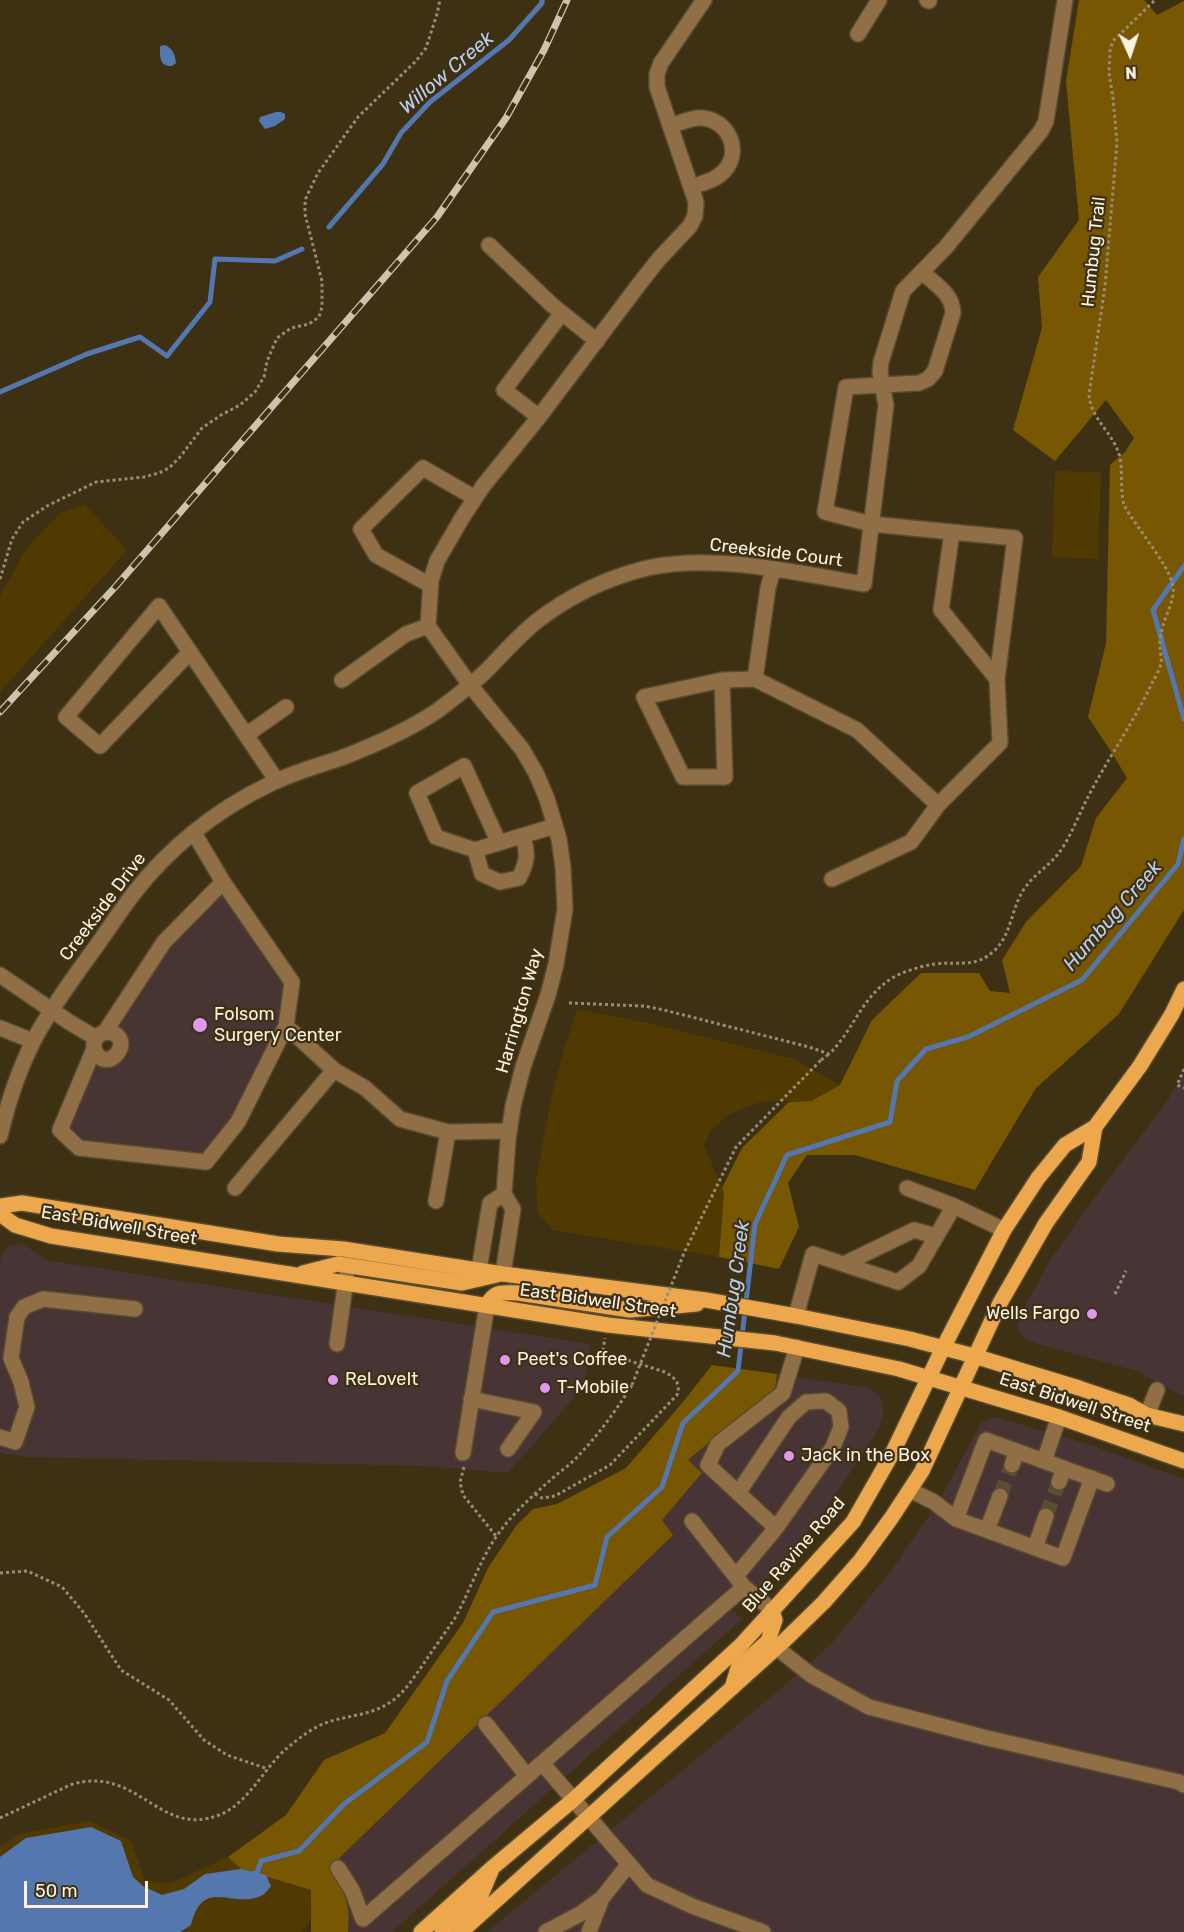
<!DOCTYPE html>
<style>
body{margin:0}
#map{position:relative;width:1184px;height:1932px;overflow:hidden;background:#3e3013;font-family:Rubik,sans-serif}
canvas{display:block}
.north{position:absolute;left:1100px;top:24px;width:60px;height:60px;-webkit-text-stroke:4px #3e3013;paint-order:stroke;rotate:177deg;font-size:16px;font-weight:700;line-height:24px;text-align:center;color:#fbf2e1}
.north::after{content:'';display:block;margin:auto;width:21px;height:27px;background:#fbf2e1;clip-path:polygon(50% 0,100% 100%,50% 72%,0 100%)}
.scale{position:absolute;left:24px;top:1881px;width:124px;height:27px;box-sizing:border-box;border:3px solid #fbf2e1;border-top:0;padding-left:8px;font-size:18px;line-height:21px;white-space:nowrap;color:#fbf2e1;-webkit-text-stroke:4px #3e3013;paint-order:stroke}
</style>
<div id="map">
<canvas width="1184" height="1932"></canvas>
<div class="north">N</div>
<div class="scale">50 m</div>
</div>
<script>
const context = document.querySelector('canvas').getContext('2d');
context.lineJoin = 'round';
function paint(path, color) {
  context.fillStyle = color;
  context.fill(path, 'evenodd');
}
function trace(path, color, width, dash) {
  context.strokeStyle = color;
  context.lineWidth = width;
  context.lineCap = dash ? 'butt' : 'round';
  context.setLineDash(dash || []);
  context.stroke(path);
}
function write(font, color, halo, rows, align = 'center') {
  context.font = font + ' Rubik,sans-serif';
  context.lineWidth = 4.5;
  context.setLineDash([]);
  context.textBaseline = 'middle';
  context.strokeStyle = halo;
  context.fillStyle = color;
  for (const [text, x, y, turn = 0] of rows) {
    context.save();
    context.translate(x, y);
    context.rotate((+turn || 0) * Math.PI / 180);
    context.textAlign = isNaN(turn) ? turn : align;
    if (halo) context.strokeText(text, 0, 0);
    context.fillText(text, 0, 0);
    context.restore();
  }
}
paint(new Path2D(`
 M 1184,1072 L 1184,1397 L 1137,1371 L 1038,1344 L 1023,1338 L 1017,1326 L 1026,1304 L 1051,1259 L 1084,1212 L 1168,1100 Z
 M 23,1244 L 46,1260 L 590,1344 L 584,1386 L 508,1473 L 427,1466 L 29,1457 L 0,1453 L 0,1261 L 2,1254 L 9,1246 Z
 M 777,1374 L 869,1388 L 880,1396 L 884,1412 L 879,1429 L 824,1512 L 770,1578 L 732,1610 L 742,1619 L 392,1932 L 348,1932 L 349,1919 L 329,1867 L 672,1535 L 662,1520 L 702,1473 L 688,1460 L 775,1388 Z
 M 995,1417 L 1091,1445 L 1184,1479 L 1184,1932 L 487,1932 L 777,1692 L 832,1643 L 893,1568 L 940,1499 L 981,1423 Z`), '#483434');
paint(new Path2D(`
 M 224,893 L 288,984 L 283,1021 L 235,1118 L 205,1156 L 81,1140 L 68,1127 L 94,1061 L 116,1061 L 116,1029 L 166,949 Z`), '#483433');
paint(new Path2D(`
 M 1055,471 L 1101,472 L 1098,559 L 1052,557 Z
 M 85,505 L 127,550 L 0,692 L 0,596 L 26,549 L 60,513 Z
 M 577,1009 L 653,1024 L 794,1059 L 840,1085 L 811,1101 L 763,1101 L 729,1114 L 711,1130 L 704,1145 L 724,1193 L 719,1257 L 553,1230 L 538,1213 L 536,1180 L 552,1094 L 563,1053 Z
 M 89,1821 L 131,1841 L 145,1880 L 169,1884 L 228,1857 L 241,1869 L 311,1890 L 310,1920 L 302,1932 L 0,1932 L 0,1847 L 19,1834 Z`), '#513a01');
paint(new Path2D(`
 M 1079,0 L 1144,0 L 1157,15 L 1184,1 L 1184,910 L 1119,1014 L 1036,1088 L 975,1190 L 855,1155 L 807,1155 L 788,1183 L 799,1227 L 779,1269 L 719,1257 L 724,1193 L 722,1188 L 742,1148 L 789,1102 L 811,1101 L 840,1085 L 872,1020 L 921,973 L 979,973 L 990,991 L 1010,993 L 1002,960 L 1026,922 L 1081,866 L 1096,818 L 1127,778 L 1112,753 L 1088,717 L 1106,643 L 1110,465 L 1125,452 L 1134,438 L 1106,400 L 1055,461 L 1013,430 L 1042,328 L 1038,277 L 1079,220 L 1066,81 Z
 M 712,1365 L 777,1374 L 775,1388 L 688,1460 L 702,1473 L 662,1520 L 673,1535 L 330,1867 C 344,1890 351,1904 348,1932 L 311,1932 L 311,1890 L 241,1869 L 228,1857 L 286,1815 L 324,1760 L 385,1733 L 463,1623 L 488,1568 L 516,1526 L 533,1509 L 557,1504 L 626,1468 L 683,1402 Z`), '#775702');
paint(new Path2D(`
 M 165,45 C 173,49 175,54 176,63 L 172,66 C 159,67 160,56 160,46 Z
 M 276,112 L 281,112 L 285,114 L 285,119 L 275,126 L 265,129 L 259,121 L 260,117 Z
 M 91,1827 L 121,1841 L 133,1877 L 143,1886 L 162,1895 L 184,1889 L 205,1874 L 241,1869 L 266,1875 L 271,1886 C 268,1890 265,1894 261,1896 C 232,1909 203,1876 191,1925 L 180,1932 L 0,1932 L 0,1857 L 26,1838 Z`), '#5577b0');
trace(new Path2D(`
 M 329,227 L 383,164 L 401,133 L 430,102 L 509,40 L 542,3 L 542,0
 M 0,392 L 87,354 L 140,337 L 167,356 L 210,302 L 215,259 L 275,261 L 302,249
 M 1184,566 L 1153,610 L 1184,719
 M 252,1874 L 257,1873 L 261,1861 L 299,1851 L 344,1804 L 427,1742 L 447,1681 L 493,1612 L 595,1585 L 607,1537 L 662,1487 L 683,1423 L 738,1371 L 755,1224 L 787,1155 L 890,1122 L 897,1081 L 926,1049 L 968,1037 L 1082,980 L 1178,864 L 1184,839`), '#5577b0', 5);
trace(new Path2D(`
 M 1000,1496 L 1012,1465
 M 1046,1516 L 1059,1482`), '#5a4d32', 15, [15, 8]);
const minor = new Path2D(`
 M 927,0 L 929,1
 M 858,34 L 879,0
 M 670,126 C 680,123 691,117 702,118 C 728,120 742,150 725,170 C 717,180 703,183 691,187
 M 489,245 L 552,305 L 597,341
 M 922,272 C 935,284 953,294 953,313 L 935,371 L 928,379 L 919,383 L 846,387 L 825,512 L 871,524 L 952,532
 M 539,417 L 504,390 L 562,313
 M 952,532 L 1015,538 L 997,679 L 941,610 Z
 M 430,585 L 376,555 L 361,529 L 423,468 L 475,498
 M 190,652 L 100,746 L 66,717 L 159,606 L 277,781
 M 755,679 L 857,730 L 938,805
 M 342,680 L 406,634 L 428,626
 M 722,680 L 725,777 L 683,777 L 644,697 L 722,680 L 755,679 L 768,588 L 773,570
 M 246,735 L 286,707
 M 194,833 L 223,882 L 292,982 L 286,1026 L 238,1122 L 206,1162 L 79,1148 L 60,1130 L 94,1049 C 93,1040 97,1035 105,1032 L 164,942 L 223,882
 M 522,836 C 529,852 527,863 519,878 L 500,882 L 482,874 L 475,850 L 555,826
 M 475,850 L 436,837 L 417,793 L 464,766 L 499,843
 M 832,879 L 911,842 L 938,805 L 1000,743 L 997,679
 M 0,975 L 69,1022 L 96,1038
 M 0,1028 L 33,1041
 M 94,1049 C 108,1080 140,1033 105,1032
 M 334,1070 L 365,1088 L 400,1119 L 448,1132 L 436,1201
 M 448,1132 L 509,1131
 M 0,1136 C 8,1102 19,1068 36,1036 C 53,1005 74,977 95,948 C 108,930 120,911 134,893 C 169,848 216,810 268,785 C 291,773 317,766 341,758 C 375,745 407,731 437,711 C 453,699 470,686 485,672 C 502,655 518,636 537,621 C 569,596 607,578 647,568 C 714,553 796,573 864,584 L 886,405 L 880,372 L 881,362 L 903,291 L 946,247 L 1041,131 L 1046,121 L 1065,0
 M 235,1188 L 334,1070 L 286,1026
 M 907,1188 L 954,1206
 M 844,1264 L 914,1230 L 936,1236
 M 479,1270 L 490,1203 L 504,1194
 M 503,1274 L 513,1209 L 504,1194 L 508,1140 L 513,1106 L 523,1067 L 548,995 L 556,964 L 565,909 L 563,867 L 559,839 L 547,799 L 536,773 L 522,749 L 470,685 L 428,626 L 431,580 L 437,561 L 462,518 L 483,486 L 539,417 L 640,283 L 659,259 L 690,226 L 695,216 L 696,202 L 657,87 L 657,74 L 661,63 L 704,0
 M 796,1316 L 813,1254 L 898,1282 L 919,1266 L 954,1206 L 1004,1230
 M 337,1344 L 348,1265
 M 471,1399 L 534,1412 L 508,1449
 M 1147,1415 L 1157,1390
 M 0,1437 L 15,1442 L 27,1407 L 21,1382 L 11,1358 L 17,1317 L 24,1307 L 43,1299 L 135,1309
 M 463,1453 L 487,1305
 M 1044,1461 L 1059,1417
 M 1012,1465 L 1017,1451
 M 1059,1482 L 1064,1468
 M 910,1490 L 934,1502 L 956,1519 L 986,1440 L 1107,1484
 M 738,1493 L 789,1417 L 806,1402 L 826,1401 L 839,1411 L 841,1427 L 833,1447 L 776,1528 L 708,1465 L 718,1444 L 783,1393 L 797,1347
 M 956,1519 L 1063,1558 L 1092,1478
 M 692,1521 L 744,1587 L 772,1610
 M 987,1530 L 1000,1496
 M 1035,1548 L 1046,1516
 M 736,1576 L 776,1528
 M 777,1648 L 811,1675 L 869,1707 L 987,1738 L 1179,1782 L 1184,1785
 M 486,1724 L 527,1776
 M 542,1763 L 647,1885 L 692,1906 L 763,1932
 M 338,1868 L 352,1890 L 363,1919 L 744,1587
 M 546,1932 L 580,1914 L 602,1898 L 629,1864
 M 589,1932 L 602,1898`);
const major = new Path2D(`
 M 0,1206 L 22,1203 L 278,1244 L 343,1249 L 503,1274 L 706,1300 L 796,1316 L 910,1339 L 974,1356 L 1079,1388 L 1129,1405 L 1147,1415 L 1184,1424
 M 0,1214 L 15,1225 L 51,1236 L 608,1325 L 775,1343 L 899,1369 L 1059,1417 L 1184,1461
 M 303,1273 L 338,1264 L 462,1283 L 497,1275
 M 487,1305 C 495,1290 502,1293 518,1293 L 630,1310 L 697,1304
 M 732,1688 L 738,1668 L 768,1641 L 775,1620 L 772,1610
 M 421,1932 L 492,1868 L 573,1800 L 741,1645 L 853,1522 L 893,1452 L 943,1348 L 1004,1230 L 1038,1178 L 1065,1145 L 1095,1127 L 1140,1066 L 1172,1014 L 1184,989
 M 442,1932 L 481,1895 L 491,1871
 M 461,1932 L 785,1640 L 824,1602 L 860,1561 L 892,1517 L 922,1471 L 1000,1303 L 1046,1223 L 1089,1162 L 1095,1127`);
trace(minor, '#584b30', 18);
trace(major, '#584b30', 18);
trace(new Path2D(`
 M 0,579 L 12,539 L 23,522 L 47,506 L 96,482 L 144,477 L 159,473 L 169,468 L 180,457 L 202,428 L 221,415 L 240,405 L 255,392 L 264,377 L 267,361 L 277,338 L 291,328 L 309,324 L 319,317 L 322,307 L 322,281 L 305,214 L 305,200 L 318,173 L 358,117 L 416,61 L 426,48 L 437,14 L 440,0
 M 569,1003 L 644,1006 L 664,1010 L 809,1047 L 829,1054 C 855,1029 862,994 896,976 C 908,970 922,966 935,964 C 959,961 975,969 995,950 C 1012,933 1011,909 1024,889 C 1034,874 1051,865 1061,850 C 1072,834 1079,814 1088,797 C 1108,758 1134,722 1152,683 C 1155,677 1161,668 1161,662 C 1162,658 1160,652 1160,648 C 1159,641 1161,633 1163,626 C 1166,614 1175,599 1173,587 C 1171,567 1135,526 1124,505 C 1120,490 1123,474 1120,458 C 1115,434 1091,420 1089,395 L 1105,286 L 1117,143 L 1113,98 L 1109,73 L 1110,51 L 1113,41 L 1155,0
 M 821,1060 L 829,1054
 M 1184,1069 L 1177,1085 L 1184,1088
 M 1115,1294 L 1126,1271
 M 464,1467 L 460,1482 L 463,1495 L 496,1536
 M 535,1494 L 542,1498 L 555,1496 L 610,1465 L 677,1395 C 681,1383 675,1378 665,1372 L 605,1353 L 603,1350 L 605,1338
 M 0,1573 L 27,1571 L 62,1587 L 84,1613 L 121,1670 L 169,1700 L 204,1740 L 227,1755 L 268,1769
 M 0,1818 L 70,1785 C 137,1763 159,1839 219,1815 C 247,1805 264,1768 286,1749 C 298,1739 313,1727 328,1722 C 350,1715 373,1715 392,1701 C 405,1692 415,1676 424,1663 C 434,1648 445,1633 455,1618 C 470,1591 479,1562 496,1537 C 512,1513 535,1494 556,1475 C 564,1469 573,1462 580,1454 C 599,1434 617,1409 632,1385`), '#988c75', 3, [3, 3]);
trace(minor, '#906e46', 15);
trace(major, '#eda84d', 15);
const rail = new Path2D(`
 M 0,712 L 116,586 L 437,217 L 506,118 L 544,50 L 567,0`);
trace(rail, '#cdc3af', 7);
trace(rail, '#3e3013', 4.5, [14]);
trace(new Path2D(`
 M 632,1385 L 684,1253 L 736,1147 L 821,1060`), '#988c75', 3, [3, 3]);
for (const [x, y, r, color] of [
 [200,1025,8,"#de98f2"],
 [1092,1314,6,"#de98f2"],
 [505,1360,6,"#de98f2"],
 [333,1380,6,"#de98f2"],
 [545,1388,6,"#de98f2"],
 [789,1456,6,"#de98f2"]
]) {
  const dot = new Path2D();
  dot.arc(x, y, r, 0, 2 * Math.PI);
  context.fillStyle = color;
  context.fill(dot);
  trace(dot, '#3e3013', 2);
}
write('18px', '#fbf2e1', '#3e3013', [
 ["Humbug Trail",1094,252,-84],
 ["Creekside Court",776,553,7],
 ["Creekside Drive",103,907,-53],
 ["Harrington Way",520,1011,-74],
 ["East Bidwell Street",119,1226,10],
 ["East Bidwell Street",598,1301,8],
 ["East Bidwell Street",1075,1403,18],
 ["Blue Ravine Road",794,1555,-49]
]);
write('18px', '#fbf2e1', '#3e3013', [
 ["Folsom",214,1015],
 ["Surgery Center",214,1036],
 ["Wells Fargo",1080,1314,"right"],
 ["Peet's Coffee",517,1360],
 ["ReLoveIt",345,1380],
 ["T-Mobile",557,1388],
 ["Jack in the Box",801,1456]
], 'left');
write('italic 20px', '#baceef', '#3e3013', [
 ["Willow Creek",447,73,-40],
 ["Humbug Creek",1113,916,-49],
 ["Humbug Creek",734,1289,-82]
]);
</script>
